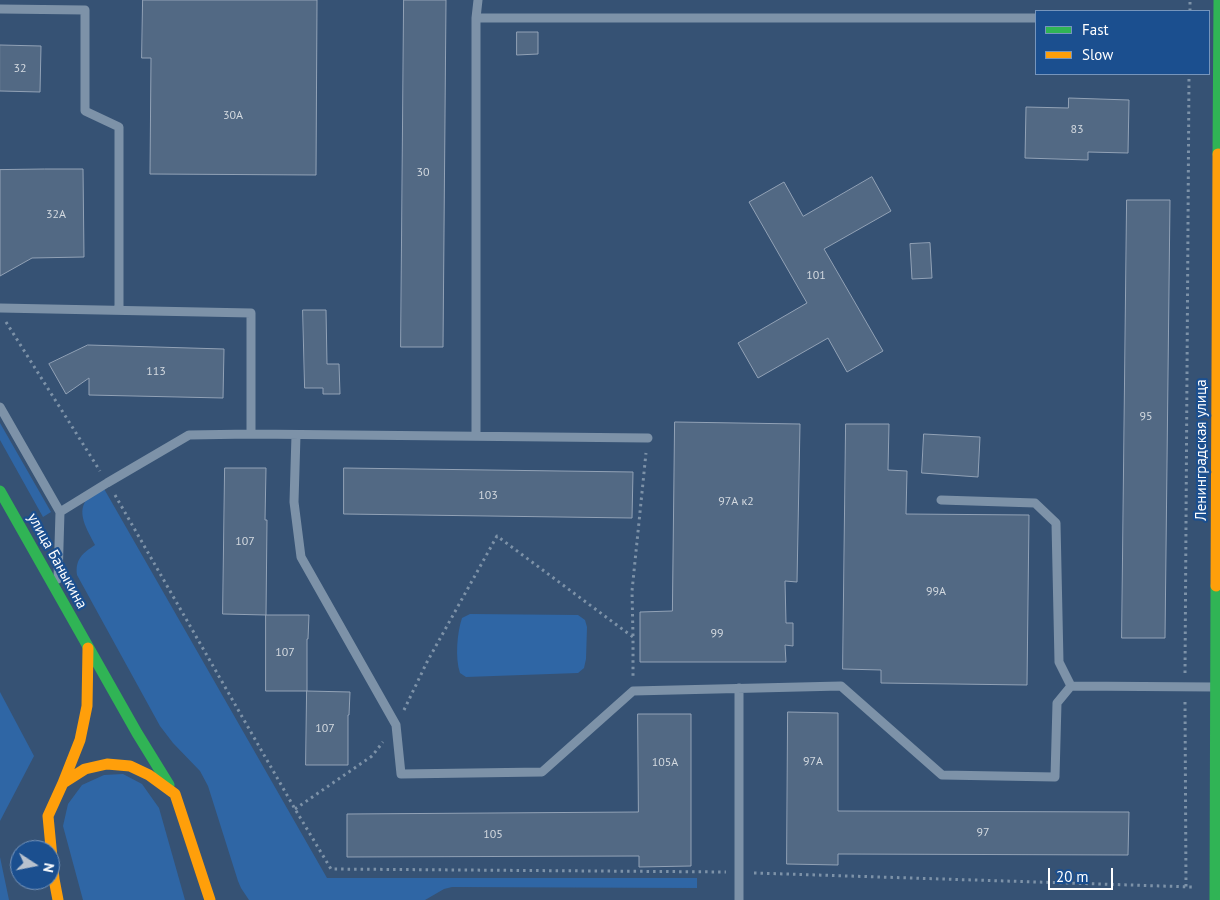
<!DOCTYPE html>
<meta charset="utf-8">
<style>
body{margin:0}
#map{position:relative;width:1220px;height:900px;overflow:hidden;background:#365274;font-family:"PT Sans",sans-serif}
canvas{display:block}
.legend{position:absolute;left:1035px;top:10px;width:175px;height:65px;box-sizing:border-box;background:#1b4f8f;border:1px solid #7695bc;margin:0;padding:6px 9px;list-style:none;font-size:15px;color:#fff}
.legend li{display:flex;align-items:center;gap:10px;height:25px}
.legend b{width:25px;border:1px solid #7695bc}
.north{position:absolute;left:10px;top:840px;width:50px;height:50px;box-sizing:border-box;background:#1b4f8f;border:1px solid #7695bc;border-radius:50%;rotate:101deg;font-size:14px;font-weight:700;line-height:20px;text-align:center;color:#fff}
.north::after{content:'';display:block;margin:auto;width:18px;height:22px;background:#b9c2ce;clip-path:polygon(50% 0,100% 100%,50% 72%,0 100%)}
.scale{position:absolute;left:1048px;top:868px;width:65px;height:22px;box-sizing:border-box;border:2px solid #fff;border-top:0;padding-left:6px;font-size:15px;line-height:18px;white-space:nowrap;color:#fff;-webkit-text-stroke:4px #1b4f8f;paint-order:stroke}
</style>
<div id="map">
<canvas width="1220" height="900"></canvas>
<ul class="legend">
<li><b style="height:6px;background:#30b455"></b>Fast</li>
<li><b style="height:6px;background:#ff9f0a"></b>Slow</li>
</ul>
<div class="north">N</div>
<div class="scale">20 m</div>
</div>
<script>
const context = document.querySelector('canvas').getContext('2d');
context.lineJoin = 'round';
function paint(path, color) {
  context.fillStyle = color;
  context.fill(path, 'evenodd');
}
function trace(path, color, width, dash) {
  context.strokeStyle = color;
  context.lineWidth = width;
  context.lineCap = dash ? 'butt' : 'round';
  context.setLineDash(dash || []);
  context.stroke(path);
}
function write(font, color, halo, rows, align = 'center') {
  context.font = font + ' "PT Sans",sans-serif';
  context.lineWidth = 4.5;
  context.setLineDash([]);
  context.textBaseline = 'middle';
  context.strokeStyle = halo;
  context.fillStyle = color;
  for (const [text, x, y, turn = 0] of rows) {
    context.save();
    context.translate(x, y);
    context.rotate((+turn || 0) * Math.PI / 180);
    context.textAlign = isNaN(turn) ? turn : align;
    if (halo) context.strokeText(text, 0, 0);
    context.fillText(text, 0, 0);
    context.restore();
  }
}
paint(new Path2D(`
 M 0,423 L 51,512 L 43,517 L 0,440 Z
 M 103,487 L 327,878 L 697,878 L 697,888 L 452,887 L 444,889 L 425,900 L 249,900 L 241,888 L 238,881 L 208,786 L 200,771 L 173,743 L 160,726 L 77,575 C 75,559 83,553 95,545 C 88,531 74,511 89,497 C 93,493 99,490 103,487 Z
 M 470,614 L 578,615 L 585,620 L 587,627 L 586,659 L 584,668 L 578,673 L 466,677 L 460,673 C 455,658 457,633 462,618 Z
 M 0,692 L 34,756 L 0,821 Z
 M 123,774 L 142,784 L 159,808 L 185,900 L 83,900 L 63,826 L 68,804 L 82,785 L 104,775 Z
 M 0,857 L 9,900 L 0,900 Z`), '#2f66a5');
const building = new Path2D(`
 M 143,0 L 317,0 L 316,175 L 150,174 L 151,58 L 142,58 Z
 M 404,0 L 446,0 L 443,347 L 401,347 Z
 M 517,32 L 538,32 L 538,54 L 517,55 Z
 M 0,45 L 41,46 L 40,92 L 0,91 Z
 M 1069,98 L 1129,100 L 1128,153 L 1088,152 L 1088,160 L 1025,158 L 1026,107 L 1068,108 Z
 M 45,169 L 83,169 L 84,257 L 32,258 L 0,276 L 0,170 Z
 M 872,177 L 891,211 L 824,249 L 883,351 L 847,372 L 828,338 L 758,378 L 738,343 L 807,303 L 749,202 L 784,182 L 803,216 Z
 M 1127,200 L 1170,200 L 1165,638 L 1122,638 Z
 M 930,243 L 932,278 L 912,279 L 910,244 Z
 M 303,310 L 326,310 L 327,364 L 339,364 L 340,394 L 323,394 L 323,388 L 305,388 Z
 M 88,345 L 224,349 L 223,398 L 89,395 L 89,378 L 66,394 L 49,364 Z
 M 675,422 L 800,424 L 797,582 L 785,581 L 786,623 L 793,623 L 793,646 L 785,645 L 786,662 L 640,662 L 640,612 L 672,611 Z
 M 846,424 L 889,424 L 888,470 L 907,471 L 906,514 L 1029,515 L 1027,685 L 881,683 L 881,670 L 843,669 Z
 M 924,434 L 980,437 L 978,477 L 922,473 Z
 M 225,468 L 266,468 L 265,520 L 267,520 L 266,615 L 223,614 Z
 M 344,468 L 633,472 L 632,518 L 344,514 Z
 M 266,615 L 309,615 L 308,639 L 307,639 L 307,691 L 266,691 Z
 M 307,691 L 350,692 L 349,715 L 348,715 L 348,765 L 306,765 Z
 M 788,712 L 838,713 L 838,811 L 1129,812 L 1128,855 L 838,854 L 838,865 L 787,864 Z
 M 638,714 L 691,714 L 691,866 L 639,867 L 639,856 L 347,857 L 347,814 L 638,812 Z`);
paint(building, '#526984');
trace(building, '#92a2b6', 1);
trace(new Path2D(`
 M 1190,11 L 1190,0
 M 6,322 L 100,471
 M 115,495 L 295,809 L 331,869 L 726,872
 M 633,636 L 632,591 L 646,453
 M 1185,673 L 1189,74
 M 1185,702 L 1186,887
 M 404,710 L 427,662 L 497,536 L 633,637 L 633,676
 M 295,809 L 372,756 L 383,742
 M 754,873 L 1193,887`), '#7d92a8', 3, [2.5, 4]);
trace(new Path2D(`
 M 478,0 L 476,18 L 1036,18
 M 0,9 L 85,10 L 85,111 L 119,127 L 119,310
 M 0,308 L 251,313 L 251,434
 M 0,407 L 60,512 L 58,579
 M 296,435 L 294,502 L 301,557 L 396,725 L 401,774 L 542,772 L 633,691 L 841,686 L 942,775 L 1055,777 L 1057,703 L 1071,686 L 1214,687
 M 476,436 L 476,18
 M 941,500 L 1035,503 L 1056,523 L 1059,662 L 1071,686
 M 60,512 L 107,483 L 189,435 L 251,434 L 648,438
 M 739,900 L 739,688`), '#7d92a8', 9);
trace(new Path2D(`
 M 1218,154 L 1219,0
 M 0,491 L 137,733 L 169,785
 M 1215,900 L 1216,586`), '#30b455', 11);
trace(new Path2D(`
 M 1216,586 L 1218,154
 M 63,783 L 80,740 L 87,706 L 88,648
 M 58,900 L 54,879 L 48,816 L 63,783 L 85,769 L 107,764 L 130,766 L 149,775 L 175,794 L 210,900`), '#ff9f0a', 11);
write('12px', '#d4dae0', null, [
 ["32",20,69],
 ["30А",233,116],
 ["83",1077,130],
 ["30",423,173],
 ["32А",56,215],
 ["101",816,276],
 ["113",156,372],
 ["95",1146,417],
 ["103",488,496],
 ["97А к2",736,502],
 ["107",245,542],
 ["99А",936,592],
 ["99",717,634],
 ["107",285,653],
 ["107",325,729],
 ["97А",813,762],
 ["105А",665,763],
 ["97",983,833],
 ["105",493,835]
]);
write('15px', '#fff', '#1b4f8f', [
 ["Ленинградская улица",1202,450,-90],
 ["улица Баныкина",57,561,61]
]);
</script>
